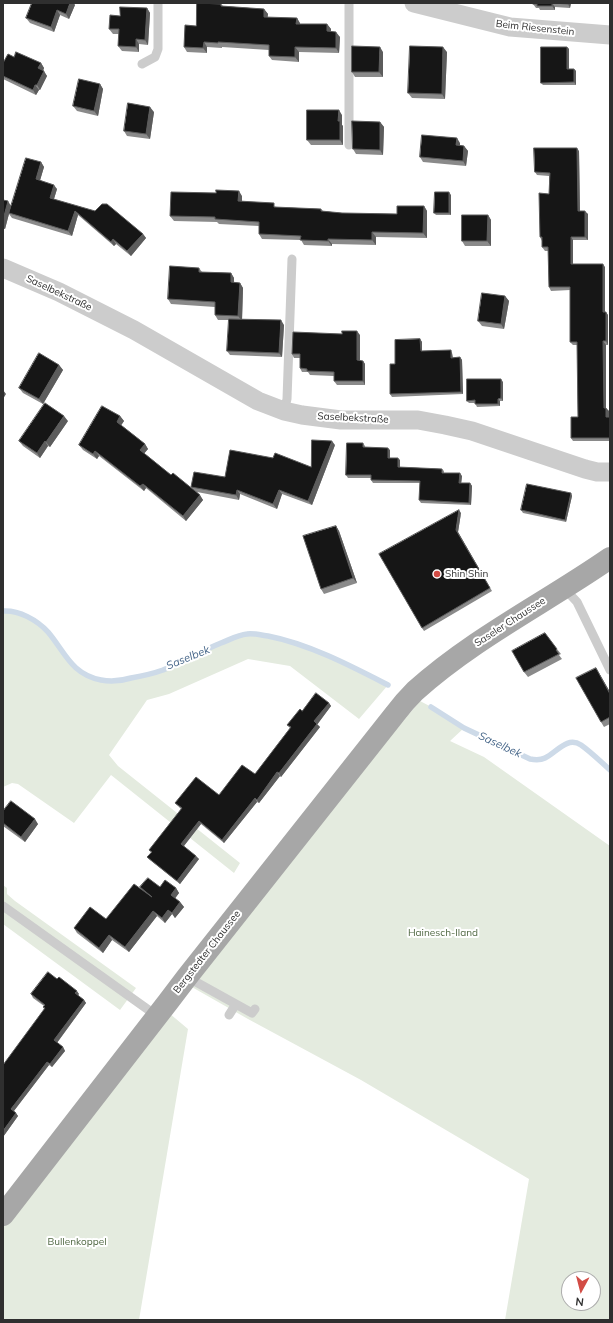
<!DOCTYPE html>
<meta charset="utf-8">
<style>
body{margin:0}
#map{position:relative;width:613px;height:1323px;overflow:hidden;background:#fff;font-family:Mulish,sans-serif}
canvas{display:block}
.frame{position:absolute;inset:0;border:4px solid #2f2f2f;pointer-events:none}
.north{position:absolute;left:561px;top:1271px;width:40px;height:40px;box-sizing:border-box;background:#fff;border:1px solid #acacac;border-radius:50%;rotate:187deg;font-size:11px;font-weight:700;line-height:16px;text-align:center;color:#2f2f2f}
.north::after{content:'';display:block;margin:auto;width:14px;height:18px;background:#d24c45;clip-path:polygon(50% 0,100% 100%,50% 72%,0 100%)}
</style>
<div id="map">
<canvas width="613" height="1323"></canvas>
<div class="frame"></div>
<div class="north">N</div>
</div>
<script>
const context = document.querySelector('canvas').getContext('2d');
context.lineJoin = 'round';
function paint(path, color) {
  context.fillStyle = color;
  context.fill(path, 'evenodd');
}
function trace(path, color, width, dash) {
  context.strokeStyle = color;
  context.lineWidth = width;
  context.lineCap = dash ? 'butt' : 'round';
  context.setLineDash(dash || []);
  context.stroke(path);
}
function write(font, color, halo, rows, align = 'center') {
  context.font = font + ' Mulish,sans-serif';
  context.lineWidth = 4;
  context.setLineDash([]);
  context.textBaseline = 'middle';
  context.strokeStyle = halo;
  context.fillStyle = color;
  for (const [text, x, y, turn = 0] of rows) {
    context.save();
    context.translate(x, y);
    context.rotate((+turn || 0) * Math.PI / 180);
    context.textAlign = isNaN(turn) ? turn : align;
    if (halo) context.strokeText(text, 0, 0);
    context.fillText(text, 0, 0);
    context.restore();
  }
}
paint(new Path2D(`
 M 3,611 C 20,611 37,620 48,632 C 65,652 71,674 101,680 C 137,688 190,656 224,642 C 232,639 241,633 250,634 C 296,635 347,666 388,685 L 359,719 L 290,666 L 248,659 L 169,694 L 147,700 L 109,755 L 118,766 L 240,863 L 234,873 L 111,775 L 74,823 L 18,784 L 12,783 L 3,787 Z
 M 420,701 L 441,712 L 464,728 L 450,741 L 484,757 L 610,846 L 610,1320 L 505,1320 L 529,1179 L 361,1080 L 248,1019 L 183,982 ZM 569,1279 L 593,1279 L 593,1303 L 569,1303 Z
 M 3,885 L 7,888 L 7,894 L 15,901 L 136,988 L 120,1010 L 3,924 Z
 M 163,1008 L 188,1029 L 139,1320 L 3,1320 L 3,1215 Z`), '#e4ebdf');
trace(new Path2D(`
 M 3,611 C 19,610 37,620 48,632 C 65,652 71,674 101,680 C 111,682 121,681 131,678 C 142,676 152,674 163,670 C 183,662 201,651 221,643 C 229,640 238,635 247,634 C 253,633 261,635 268,636 C 309,644 351,666 388,685
 M 431,707 L 464,728 L 530,759 C 535,760 541,760 545,758 C 557,752 567,736 581,745 C 591,752 601,762 610,770`), '#cddae8', 5.5);
trace(new Path2D(`
 M 142,64 L 155,57 L 158,49 L 158,3
 M 349,145 L 349,3
 M 284,411 L 287,399 L 292,259
 M 564,588 L 577,602 L 610,670
 M 3,906 L 157,1016
 M 187,977 L 252,1013 L 255,1009
 M 229,1015 L 236,1004`), '#ccc', 9);
trace(new Path2D(`
 M 414,3 L 510,27 L 610,35
 M 3,268 L 59,292 L 134,330 L 258,401 L 284,411 L 302,415 L 341,420 L 418,420 L 445,425 L 472,431 L 585,469 L 597,472 L 610,472`), '#ccc', 19);
trace(new Path2D(`
 M 3,1215 L 168,1002 L 187,977 L 395,714 C 401,706 408,698 415,691 C 474,638 545,603 610,558`), '#a7a7a7', 22);
paint(new Path2D(`
 M 533,3 L 571,3 L 570,8 L 555,7 L 555,10 L 540,10 L 539,8 L 536,8 L 533,4 Z
 M 221,4 L 223,6 L 264,9 L 268,14 L 267,18 L 297,18 L 300,24 L 327,24 L 331,29 L 331,32 L 340,37 L 339,53 L 299,52 L 299,62 L 272,60 L 269,56 L 269,50 L 222,47 L 222,48 L 207,47 L 207,53 L 187,52 L 184,47 L 196,26 Z
 M 75,5 L 69,19 L 60,15 L 54,32 L 30,23 L 26,18 Z
 M 147,8 L 150,13 L 148,45 L 139,44 L 139,52 L 122,51 L 118,46 L 119,34 L 113,34 L 109,29 Z
 M 567,47 L 569,49 L 569,69 L 574,69 L 576,71 L 576,85 L 543,85 L 541,83 Z
 M 383,52 L 383,77 L 355,77 L 352,72 Z
 M 447,52 L 445,99 L 412,98 L 408,93 Z
 M 14,57 L 41,63 L 44,68 L 43,71 L 47,76 L 40,90 L 39,90 L 36,95 L 3,79 L 3,63 Z
 M 100,84 L 103,89 L 98,116 L 77,111 L 73,106 Z
 M 154,112 L 150,139 L 127,136 L 124,131 Z
 M 342,115 L 342,125 L 343,126 L 343,145 L 311,145 L 307,140 Z
 M 380,122 L 384,127 L 383,155 L 356,154 L 353,149 Z
 M 460,143 L 460,145 L 464,146 L 468,151 L 466,166 L 423,162 L 420,157 Z
 M 579,151 L 580,211 L 588,214 L 588,240 L 573,240 L 573,264 L 605,267 L 605,312 L 608,315 L 608,345 L 606,345 L 606,408 L 609,411 L 609,417 L 610,417 L 610,441 L 573,441 L 571,438 L 578,417 L 577,345 L 573,345 L 570,342 L 570,290 L 551,291 L 549,287 L 548,251 L 545,251 L 542,247 L 542,241 L 540,237 L 549,194 L 549,176 L 537,175 L 535,172 Z
 M 41,162 L 44,167 L 40,180 L 57,189 L 54,199 L 143,234 L 146,238 L 131,256 L 116,244 L 114,246 L 78,215 L 72,236 L 12,218 L 9,214 L 5,229 L 3,229 L 3,200 L 11,206 Z
 M 451,195 L 451,215 L 436,215 L 434,213 Z
 M 242,196 L 242,201 L 277,207 L 321,209 L 323,211 L 342,213 L 397,214 L 424,206 L 427,211 L 427,238 L 376,237 L 376,245 L 332,244 L 332,246 L 304,245 L 301,240 L 262,239 L 259,234 L 259,226 L 219,224 L 217,222 L 174,221 L 170,216 Z
 M 488,215 L 491,220 L 491,246 L 465,246 L 462,241 Z
 M 199,268 L 202,272 L 231,273 L 234,278 L 234,282 L 240,283 L 243,288 L 242,319 L 284,325 L 282,357 L 230,355 L 227,351 L 229,320 L 218,320 L 215,315 L 215,307 L 171,304 L 168,299 Z
 M 505,296 L 509,301 L 504,329 L 482,326 L 478,321 Z
 M 360,335 L 360,361 L 363,361 L 365,364 L 365,385 L 337,385 L 334,381 L 334,376 L 310,375 L 308,372 L 302,372 L 300,368 L 300,358 L 294,358 L 292,354 Z
 M 420,339 L 422,342 L 422,351 L 452,353 L 453,358 L 460,357 L 462,360 L 463,394 L 392,397 L 390,394 L 395,364 Z
 M 59,365 L 63,370 L 43,404 L 23,393 L 19,388 Z
 M 503,382 L 503,401 L 500,401 L 500,406 L 477,407 L 475,403 L 469,403 L 467,401 Z
 M 120,416 L 124,421 L 121,425 L 145,444 L 148,449 L 144,453 L 171,475 L 193,489 L 191,487 L 225,477 L 311,467 L 335,445 L 312,505 L 282,494 L 277,509 L 240,494 L 239,500 L 197,492 L 203,500 L 186,521 L 146,488 L 144,491 L 99,456 L 97,459 L 83,450 L 79,445 Z
 M 68,421 L 50,447 L 48,446 L 40,458 L 23,446 L 19,441 Z
 M 363,443 L 365,446 L 365,447 L 390,450 L 390,458 L 400,460 L 400,467 L 442,469 L 444,471 L 444,473 L 462,476 L 461,483 L 470,483 L 472,486 L 471,505 L 421,503 L 419,500 L 420,483 L 373,483 L 371,480 L 371,478 L 348,478 L 346,475 Z
 M 571,493 L 572,496 L 566,522 L 523,513 L 521,510 Z
 M 461,513 L 458,532 L 492,591 L 424,631 L 422,628 Z
 M 336,526 L 339,531 L 357,583 L 324,594 L 321,589 Z
 M 557,649 L 561,654 L 559,655 L 562,659 L 528,677 L 524,672 Z
 M 596,668 L 599,673 L 610,692 L 610,724 L 604,727 L 601,722 Z
 M 329,703 L 331,706 L 317,724 L 320,727 L 281,777 L 280,776 L 259,803 L 257,802 L 224,843 L 201,824 L 184,846 L 199,859 L 180,884 L 150,860 L 147,857 L 151,852 L 149,850 L 181,809 L 175,803 L 219,795 L 255,774 L 290,728 L 287,725 L 302,711 Z
 M 3,811 L 38,824 L 25,842 L 3,826 Z
 M 140,887 L 160,887 L 176,888 L 179,893 L 175,898 L 180,902 L 184,907 L 175,918 L 172,914 L 165,923 L 157,916 L 129,952 L 112,940 L 103,953 L 77,933 L 74,928 L 106,919 L 142,890 Z
 M 57,979 L 79,994 L 78,995 L 84,1000 L 86,1003 L 57,1043 L 63,1047 L 65,1051 L 52,1067 L 49,1065 L 14,1111 L 18,1116 L 3,1137 L 44,1009 L 43,1007 L 44,1006 L 33,998 L 31,994 Z`), '#8a8a8a');
paint(new Path2D(`
 M 70,3 L 74,3 L 75,5 L 69,19 L 66,14 Z
 M 552,3 L 555,7 L 555,10 L 552,6 Z
 M 568,3 L 571,3 L 570,8 L 568,4 Z
 M 147,8 L 150,13 L 148,45 L 145,40 Z
 M 264,9 L 268,14 L 267,22 L 264,17 Z
 M 57,10 L 60,15 L 54,32 L 51,27 Z
 M 297,18 L 300,23 L 300,29 L 296,24 Z
 M 327,24 L 331,29 L 331,36 L 327,31 Z
 M 336,32 L 340,37 L 339,53 L 336,48 Z
 M 136,39 L 139,44 L 139,52 L 136,47 Z
 M 204,42 L 207,47 L 207,53 L 203,48 Z
 M 295,47 L 299,52 L 299,62 L 295,57 Z
 M 380,47 L 383,52 L 383,77 L 379,72 Z
 M 443,47 L 447,52 L 445,99 L 442,94 Z
 M 567,47 L 569,49 L 569,71 L 567,69 Z
 M 41,63 L 44,68 L 42,73 L 38,68 Z
 M 574,69 L 576,71 L 576,85 L 574,82 Z
 M 44,71 L 47,76 L 40,90 L 37,85 Z
 M 100,84 L 103,89 L 98,116 L 94,111 Z
 M 35,85 L 39,90 L 36,95 L 33,90 Z
 M 150,107 L 154,112 L 150,139 L 146,134 Z
 M 339,110 L 342,115 L 342,125 L 343,126 L 343,145 L 340,140 L 338,121 Z
 M 380,122 L 384,127 L 383,155 L 380,150 Z
 M 457,138 L 460,143 L 460,150 L 456,145 Z
 M 464,146 L 468,151 L 466,166 L 463,161 Z
 M 577,148 L 579,151 L 580,214 L 578,211 Z
 M 41,162 L 44,167 L 39,184 L 36,179 Z
 M 54,185 L 57,189 L 53,202 L 50,198 Z
 M 239,191 L 242,196 L 242,206 L 238,201 Z
 M 449,192 L 451,195 L 451,215 L 449,213 Z
 M 8,201 L 11,206 L 5,229 L 3,227 L 3,220 Z
 M 424,206 L 427,211 L 427,238 L 423,233 Z
 M 75,211 L 78,215 L 72,236 L 68,231 Z
 M 585,211 L 588,214 L 588,240 L 585,237 Z
 M 488,215 L 491,220 L 491,246 L 487,241 Z
 M 372,232 L 376,237 L 376,245 L 372,240 Z
 M 143,234 L 146,238 L 131,256 L 127,251 Z
 M 571,237 L 573,240 L 573,267 L 571,264 Z
 M 113,239 L 116,244 L 114,246 L 111,242 Z
 M 328,239 L 332,244 L 332,246 L 328,241 Z
 M 603,264 L 605,267 L 605,316 L 603,312 Z
 M 231,273 L 234,278 L 234,287 L 231,282 Z
 M 240,283 L 243,288 L 242,321 L 238,316 Z
 M 505,296 L 509,301 L 504,329 L 501,324 Z
 M 606,312 L 608,315 L 608,345 L 606,341 Z
 M 281,320 L 284,325 L 282,357 L 279,353 Z
 M 357,331 L 360,335 L 360,364 L 357,360 Z
 M 420,339 L 422,342 L 422,354 L 421,351 Z
 M 603,341 L 606,345 L 606,411 L 604,408 Z
 M 451,350 L 452,353 L 453,360 L 451,358 Z
 M 460,357 L 462,360 L 463,394 L 461,392 Z
 M 363,361 L 365,364 L 365,385 L 363,381 Z
 M 59,365 L 63,370 L 43,404 L 39,399 Z
 M 501,379 L 503,382 L 503,401 L 501,398 Z
 M 3,390 L 6,394 L 3,399 Z
 M 498,399 L 500,401 L 500,406 L 498,404 Z
 M 606,408 L 609,411 L 609,420 L 606,417 Z
 M 64,416 L 68,421 L 50,447 L 46,442 Z
 M 120,416 L 124,421 L 120,427 L 117,422 Z
 M 45,441 L 48,446 L 40,458 L 37,453 Z
 M 332,441 L 335,445 L 312,505 L 308,501 Z
 M 145,444 L 148,449 L 143,455 L 140,450 Z
 M 388,448 L 390,450 L 390,460 L 388,458 Z
 M 95,451 L 99,456 L 97,459 L 93,454 Z
 M 398,458 L 400,460 L 400,470 L 398,467 Z
 M 460,473 L 462,476 L 461,485 L 459,483 Z
 M 470,483 L 472,486 L 471,505 L 469,503 Z
 M 143,484 L 146,488 L 144,491 L 140,486 Z
 M 237,490 L 240,494 L 239,500 L 236,495 Z
 M 279,490 L 282,494 L 277,509 L 273,504 Z
 M 571,493 L 572,496 L 566,522 L 565,520 Z
 M 200,495 L 203,500 L 186,521 L 183,516 Z
 M 459,510 L 461,513 L 458,532 L 492,591 L 456,530 Z
 M 336,526 L 339,531 L 357,583 L 353,578 Z
 M 596,668 L 599,673 L 610,692 L 610,694 Z
 M 329,703 L 331,706 L 317,725 L 314,721 Z
 M 317,724 L 320,727 L 281,777 L 279,773 Z
 M 277,772 L 280,776 L 259,803 L 257,800 Z
 M 255,798 L 257,802 L 224,843 L 222,840 Z
 M 35,819 L 38,824 L 25,842 L 21,837 Z
 M 199,821 L 201,824 L 183,847 L 181,844 Z
 M 196,856 L 199,859 L 180,884 L 177,881 Z
 M 176,888 L 179,893 L 174,900 L 171,895 Z
 M 180,902 L 184,907 L 175,918 L 172,913 Z
 M 168,910 L 172,914 L 165,923 L 162,918 Z
 M 153,911 L 157,916 L 129,952 L 125,947 Z
 M 109,935 L 112,940 L 103,953 L 99,948 Z
 M 77,991 L 79,994 L 77,996 L 75,993 Z
 M 84,1000 L 86,1003 L 56,1044 L 54,1040 Z
 M 63,1047 L 65,1051 L 52,1067 L 50,1064 Z
 M 47,1062 L 49,1065 L 13,1112 L 11,1109 Z
 M 16,1113 L 18,1116 L 3,1137 L 3,1131 Z`), '#5c5c5c');
const building = new Path2D(`
 M 32,3 L 70,3 L 66,14 L 57,10 L 51,27 L 26,18 Z
 M 197,3 L 221,4 L 221,6 L 264,9 L 264,17 L 297,18 L 296,24 L 327,24 L 327,31 L 336,32 L 336,48 L 295,47 L 295,57 L 269,56 L 269,45 L 218,42 L 218,43 L 204,42 L 203,48 L 184,47 L 185,25 L 196,26 Z
 M 533,3 L 568,3 L 568,4 L 552,3 L 552,6 L 537,6 L 537,4 L 533,4 Z
 M 120,7 L 147,8 L 145,40 L 136,39 L 136,47 L 118,46 L 119,29 L 109,29 L 110,15 L 120,16 Z
 M 352,46 L 380,47 L 379,72 L 352,72 Z
 M 410,46 L 443,47 L 442,94 L 408,93 Z
 M 541,47 L 567,47 L 567,69 L 574,69 L 574,82 L 541,83 Z
 M 16,52 L 41,63 L 38,68 L 44,71 L 37,85 L 35,85 L 33,90 L 3,76 L 3,63 L 8,54 L 14,57 Z
 M 79,79 L 100,84 L 94,111 L 73,106 Z
 M 128,103 L 150,107 L 146,134 L 124,131 Z
 M 307,110 L 339,110 L 338,121 L 340,121 L 340,140 L 307,140 Z
 M 352,121 L 380,122 L 380,150 L 353,149 Z
 M 422,135 L 457,138 L 456,145 L 464,146 L 463,161 L 420,157 Z
 M 534,148 L 577,148 L 578,211 L 585,211 L 585,237 L 571,237 L 571,264 L 603,264 L 603,312 L 606,312 L 606,341 L 603,341 L 604,408 L 606,408 L 606,417 L 610,417 L 610,438 L 571,438 L 571,417 L 578,417 L 577,342 L 570,342 L 570,287 L 549,287 L 548,247 L 542,247 L 542,237 L 540,237 L 539,193 L 549,194 L 550,173 L 535,172 Z
 M 26,158 L 41,162 L 36,179 L 54,185 L 50,198 L 95,211 L 102,204 L 107,204 L 143,234 L 127,251 L 113,239 L 111,242 L 75,211 L 68,231 L 9,213 Z
 M 216,190 L 239,191 L 238,201 L 274,203 L 274,207 L 321,209 L 321,211 L 342,213 L 397,214 L 397,206 L 424,206 L 423,233 L 372,232 L 372,240 L 328,239 L 328,241 L 300,240 L 301,236 L 259,234 L 259,222 L 215,219 L 215,217 L 170,216 L 171,192 L 216,193 Z
 M 435,192 L 449,192 L 449,213 L 434,213 Z
 M 3,200 L 8,201 L 3,220 Z
 M 462,215 L 488,215 L 487,241 L 462,241 Z
 M 170,266 L 199,268 L 199,272 L 231,273 L 231,282 L 240,283 L 238,316 L 215,315 L 215,302 L 168,299 Z
 M 482,293 L 505,296 L 501,324 L 478,321 Z
 M 229,319 L 281,320 L 279,353 L 227,351 Z
 M 342,331 L 357,331 L 357,360 L 363,361 L 363,381 L 334,381 L 334,372 L 307,371 L 307,369 L 300,368 L 300,354 L 292,354 L 293,332 L 342,334 Z
 M 420,339 L 421,351 L 451,350 L 451,358 L 460,357 L 461,392 L 390,394 L 390,364 L 395,364 L 395,340 Z
 M 39,353 L 59,365 L 39,399 L 19,388 Z
 M 467,379 L 501,379 L 501,398 L 498,399 L 498,404 L 475,404 L 475,400 L 467,401 Z
 M 45,403 L 64,416 L 46,442 L 45,441 L 37,453 L 19,441 Z
 M 102,406 L 120,416 L 117,422 L 145,444 L 140,450 L 171,475 L 173,473 L 200,495 L 183,516 L 143,484 L 140,486 L 95,451 L 93,454 L 79,445 Z
 M 312,440 L 332,441 L 308,501 L 279,490 L 273,504 L 237,490 L 236,495 L 191,487 L 194,472 L 225,477 L 230,450 L 273,458 L 275,453 L 311,467 Z
 M 347,443 L 363,443 L 363,447 L 388,448 L 388,458 L 398,458 L 398,467 L 442,469 L 442,473 L 460,473 L 459,483 L 470,483 L 469,503 L 419,500 L 420,481 L 371,480 L 371,475 L 346,475 Z
 M 527,484 L 571,493 L 565,520 L 521,510 Z
 M 459,510 L 456,530 L 490,588 L 422,628 L 379,554 Z
 M 336,526 L 353,578 L 321,589 L 303,536 Z
 M 545,633 L 557,649 L 556,650 L 559,654 L 524,672 L 512,651 Z
 M 596,668 L 610,694 L 610,717 L 601,722 L 576,678 Z
 M 316,693 L 329,703 L 314,721 L 317,724 L 279,773 L 277,772 L 257,800 L 255,798 L 222,840 L 199,821 L 181,844 L 196,856 L 177,881 L 147,857 L 152,852 L 149,850 L 182,808 L 175,803 L 196,777 L 219,795 L 242,765 L 255,774 L 291,727 L 287,725 L 300,709 L 302,711 Z
 M 11,801 L 35,819 L 21,837 L 3,823 L 3,811 Z
 M 148,878 L 160,887 L 165,880 L 176,888 L 171,895 L 180,902 L 172,913 L 168,910 L 162,918 L 153,911 L 125,947 L 109,935 L 99,948 L 74,928 L 90,907 L 106,919 L 134,884 L 152,897 L 140,887 Z
 M 48,972 L 57,979 L 59,977 L 77,991 L 75,993 L 84,1000 L 54,1040 L 63,1047 L 50,1064 L 47,1062 L 11,1109 L 16,1113 L 3,1131 L 3,1065 L 45,1008 L 43,1007 L 45,1005 L 31,994 Z`);
paint(building, '#161616');
trace(building, '#5c5c5c', 1);
for (const [x, y, r, color] of [
 [437,574,4,"#d24c45"]
]) {
  const dot = new Path2D();
  dot.arc(x, y, r, 0, 2 * Math.PI);
  context.fillStyle = color;
  context.fill(dot);
  trace(dot, '#fff', 1.5);
}
write('10px', '#2f2f2f', '#fff', [
 ["Beim Riesenstein",535,28,6],
 ["Saselbekstraße",59,293,25],
 ["Saselbekstraße",353,418,3],
 ["Saseler Chaussee",510,622,-33],
 ["Bergstedter Chaussee",207,952,-52]
]);
write('10px', '#2f2f2f', '#fff', [
 ["Shin Shin",445,574]
], 'left');
write('10px', '#4e6641', '#fff', [
 ["Hainesch-Iland",443,933],
 ["Bullenkoppel",77,1242]
]);
write('italic 11px', '#466689', '#fff', [
 ["Saselbek",188,658,-22],
 ["Saselbek",500,745,25]
]);
</script>
